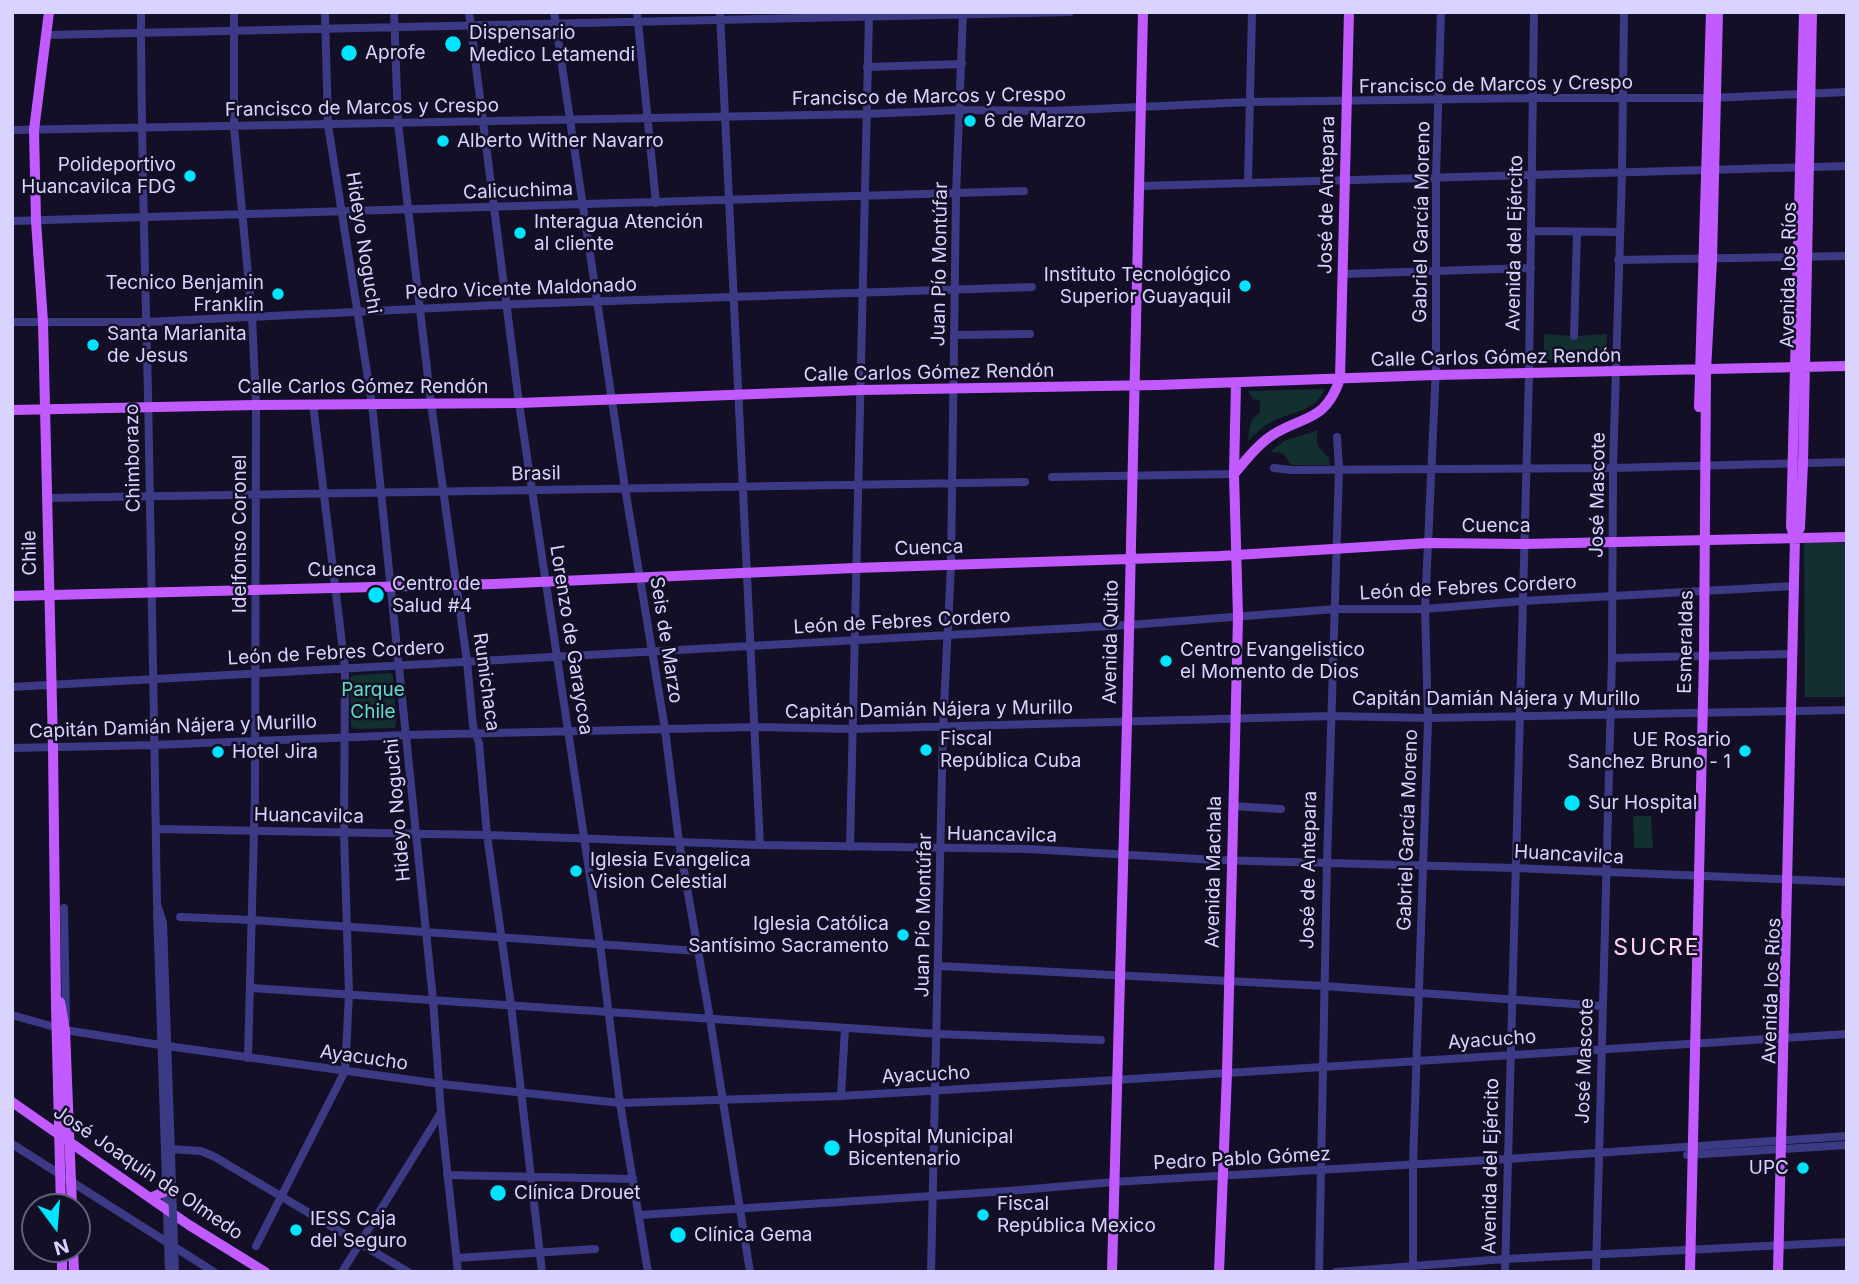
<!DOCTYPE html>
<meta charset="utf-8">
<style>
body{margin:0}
#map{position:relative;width:1859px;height:1284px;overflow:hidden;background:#130f26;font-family:Inter,sans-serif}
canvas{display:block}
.frame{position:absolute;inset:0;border:14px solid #d9d4ff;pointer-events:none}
.north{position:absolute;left:21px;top:1193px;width:70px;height:70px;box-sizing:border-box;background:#130f26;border:2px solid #625e7d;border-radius:50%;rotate:164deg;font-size:19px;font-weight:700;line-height:28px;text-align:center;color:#d9d4ff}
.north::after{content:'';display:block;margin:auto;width:24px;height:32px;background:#00e5ff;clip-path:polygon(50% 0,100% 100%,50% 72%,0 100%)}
</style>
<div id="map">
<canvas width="1859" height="1284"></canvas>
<div class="frame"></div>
<div class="north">N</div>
</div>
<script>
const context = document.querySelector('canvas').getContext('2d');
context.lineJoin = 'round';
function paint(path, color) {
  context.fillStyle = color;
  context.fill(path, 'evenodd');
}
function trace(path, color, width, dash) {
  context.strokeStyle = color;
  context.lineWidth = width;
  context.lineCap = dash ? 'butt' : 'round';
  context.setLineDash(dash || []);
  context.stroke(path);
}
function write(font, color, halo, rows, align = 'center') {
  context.font = font + ' Inter,sans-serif';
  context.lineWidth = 5;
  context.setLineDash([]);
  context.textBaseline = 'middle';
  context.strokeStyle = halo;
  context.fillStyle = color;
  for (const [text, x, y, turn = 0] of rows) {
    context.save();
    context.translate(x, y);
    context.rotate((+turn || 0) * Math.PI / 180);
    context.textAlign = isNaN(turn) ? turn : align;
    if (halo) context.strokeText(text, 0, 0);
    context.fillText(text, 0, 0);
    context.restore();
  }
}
paint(new Path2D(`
 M 1544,334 L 1574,336 L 1607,334 L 1606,358 L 1544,360 Z
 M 1325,389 C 1315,411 1295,411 1275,420 C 1264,425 1256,433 1248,441 C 1250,429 1248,419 1260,413 L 1260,401 L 1253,399 L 1248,391 Z
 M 1318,430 C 1315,443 1318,449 1329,457 L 1329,465 L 1291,465 L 1283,453 L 1270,452 L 1284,441 Z
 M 1804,543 L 1847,543 L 1847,697 L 1805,697 Z
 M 389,673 L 393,675 L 396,725 L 394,728 L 354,729 L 351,726 L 350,677 L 354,675 Z
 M 1633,816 L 1651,816 L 1653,848 L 1634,848 Z`), '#12302f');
trace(new Path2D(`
 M 141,12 C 141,140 145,267 148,394 C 152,564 154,734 157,904 L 163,923
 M 234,12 L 234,127 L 252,316 L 256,405 L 255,793 L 248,1058
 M 325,12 L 328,125 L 372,404 L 433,1000 L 441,1113 L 458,1272
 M 394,12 L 398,123 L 431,403 L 467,661 L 473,726 L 479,743 L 487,835 L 511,1005 L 542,1272
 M 469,12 L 519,403 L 600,944 L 620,1103 L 648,1272
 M 554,12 L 625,488 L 665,729 L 679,842 L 710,1019 L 750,1272
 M 637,12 L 656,203
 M 720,12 L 760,845
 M 47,35 L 1070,12
 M 867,67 L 962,64
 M 12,130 L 866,114 L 960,110 L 1051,111 L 1250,102 L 1532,98 L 1709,98 L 1847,92
 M 1248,182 L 1252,12
 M 1141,186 L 1847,166
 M 12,221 L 1024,191
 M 1533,231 L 1619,232
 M 1618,260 L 1847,256
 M 1342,274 L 1531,268
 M 12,322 L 146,322 L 519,304 L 1032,287
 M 954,335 L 1030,334
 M 1574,336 L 1577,232
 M 1274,468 L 1291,470 L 1613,468 L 1847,462
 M 1052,477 L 1234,474
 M 47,498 L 1025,482
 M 1612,658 L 1792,654
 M 12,687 L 1129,625 L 1336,609 L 1425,609 L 1523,601 L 1793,586
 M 12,748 L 154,745 L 406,735 L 756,727 L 851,729 L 1331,716 L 1428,718 L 1847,710
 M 1233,806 L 1281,809
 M 156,829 L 487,835 L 760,845 L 1029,849 L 1216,860 L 1515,868 L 1847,882
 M 850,847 L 869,14
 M 64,908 L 66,1020
 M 157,910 L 169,1272
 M 180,917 L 252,920 L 698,951
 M 939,966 L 1324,986 L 1602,1006
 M 251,988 L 938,1034 L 1101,1040
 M 12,1015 L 65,1030 L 160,1045 L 441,1084 L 620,1103 L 841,1096 L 1116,1080 L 1847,1034
 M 841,1096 L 845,1028
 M 12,1144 L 214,1272
 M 167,1149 L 201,1151 L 215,1157 L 408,1272
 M 1687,1155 L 1847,1145
 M 447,1175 L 633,1179
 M 640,1215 L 1009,1191 L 1113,1182 L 1507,1159 L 1847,1136
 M 256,1246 L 345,1071 L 349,994 L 344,833 L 345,668 L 313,404
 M 457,1258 L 595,1249
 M 342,1272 L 440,1114
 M 931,1272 L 943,727 L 951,565 L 956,194 L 963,12
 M 1319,1272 L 1327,862 L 1339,469 L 1337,437
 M 1336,1272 L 1505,1259 L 1847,1242
 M 1413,1272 L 1413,1164 L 1428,721 L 1425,609 L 1436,367 L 1436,176 L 1441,12
 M 1505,1272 L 1529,374 L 1534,12
 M 1596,1272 L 1612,658 L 1613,468 L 1622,172 L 1624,12`), '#3d3a85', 8);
trace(new Path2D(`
 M 49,12 L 34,130 L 36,221 L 43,322 L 53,747 L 56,1006
 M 1699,407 L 1711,12
 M 12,410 L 256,405 L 519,403 L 861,390 L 1158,385 L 1435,375 L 1847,366
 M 1234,474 C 1246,460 1258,444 1274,434 C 1305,415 1325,422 1340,379 L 1349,12
 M 1795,538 L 1800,528 L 1803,463 L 1812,12
 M 12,596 L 494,584 L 855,568 L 1220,556 L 1429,543 L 1524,544 L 1847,537
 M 60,1002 L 65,1030 L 72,1207
 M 12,1102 L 189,1225 L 265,1272
 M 150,1198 L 166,1191
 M 62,1249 L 62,1272
 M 73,1249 L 74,1272
 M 1112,1272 L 1127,722 L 1143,12
 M 1219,1272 L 1227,1073 L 1238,617 L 1234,474 L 1236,383
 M 1690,1272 L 1704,656 L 1706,370 L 1712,260 L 1718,12
 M 1778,1272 L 1795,538 L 1791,527 L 1804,12`), '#c25bff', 10);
trace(new Path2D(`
 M 163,923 L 175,1272`), '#3d3a85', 8);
trace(new Path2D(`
 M 56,1006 L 61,1207`), '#c25bff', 10);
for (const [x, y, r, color] of [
 [453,44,9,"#00e5ff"],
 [349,53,9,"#00e5ff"],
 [970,121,7,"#00e5ff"],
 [443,141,7,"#00e5ff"],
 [190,176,7,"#00e5ff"],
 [520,233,7,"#00e5ff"],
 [1245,286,7,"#00e5ff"],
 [278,294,7,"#00e5ff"],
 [93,345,7,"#00e5ff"],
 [376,595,9,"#00e5ff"],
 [1166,661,7,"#00e5ff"],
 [926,750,7,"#00e5ff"],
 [1745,751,7,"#00e5ff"],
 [218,752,7,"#00e5ff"],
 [1572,803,9,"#00e5ff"],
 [576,871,7,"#00e5ff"],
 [903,935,7,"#00e5ff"],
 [832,1148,9,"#00e5ff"],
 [1803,1168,7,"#00e5ff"],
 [498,1193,9,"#00e5ff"],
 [983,1215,7,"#00e5ff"],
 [296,1230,7,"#00e5ff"],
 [678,1235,9,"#00e5ff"]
]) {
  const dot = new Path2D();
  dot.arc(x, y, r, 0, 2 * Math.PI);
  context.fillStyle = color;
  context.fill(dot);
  trace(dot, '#130f26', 2.5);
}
write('19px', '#d9d4ff', '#130f26', [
 ["Dispensario",469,33],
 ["Medico Letamendi",469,55],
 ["Aprofe",365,53],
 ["6 de Marzo",984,121],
 ["Alberto Wither Navarro",457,141],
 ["Polideportivo",176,165,"right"],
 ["Huancavilca FDG",176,187,"right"],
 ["Interagua Atención",534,222],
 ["al cliente",534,244],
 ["Instituto Tecnológico",1231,275,"right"],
 ["Superior Guayaquil",1231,297,"right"],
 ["Tecnico Benjamin",264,283,"right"],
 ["Franklin",264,305,"right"],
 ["Santa Marianita",107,334],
 ["de Jesus",107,356],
 ["Centro de",392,584],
 ["Salud #4",392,606],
 ["Centro Evangelistico",1180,650],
 ["el Momento de Dios",1180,672],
 ["Fiscal",940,739],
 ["República Cuba",940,761],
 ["UE Rosario",1731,740,"right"],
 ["Sanchez Bruno - 1",1731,762,"right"],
 ["Hotel Jira",232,752],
 ["Sur Hospital",1588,803],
 ["Iglesia Evangelica",590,860],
 ["Vision Celestial",590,882],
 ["Iglesia Católica",889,924,"right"],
 ["Santísimo Sacramento",889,946,"right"],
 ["Hospital Municipal",848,1137],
 ["Bicentenario",848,1159],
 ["UPC",1789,1168,"right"],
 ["Clínica Drouet",514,1193],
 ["Fiscal",997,1204],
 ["República Mexico",997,1226],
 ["IESS Caja",310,1219],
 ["del Seguro",310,1241],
 ["Clínica Gema",694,1235]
], 'left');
write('19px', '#d9d4ff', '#130f26', [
 ["Francisco de Marcos y Crespo",1496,85,-1],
 ["Francisco de Marcos y Crespo",929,97,-1],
 ["Francisco de Marcos y Crespo",362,108,-1],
 ["Calicuchima",518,191,-2],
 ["José de Antepara",1327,195,-89],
 ["Gabriel García Moreno",1422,222,-89],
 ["Hideyo Noguchi",363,243,81],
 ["Avenida del Ejército",1515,243,-89],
 ["Juan Pío Montúfar",940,264,-89],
 ["Avenida los Ríos",1789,275,-89],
 ["Pedro Vicente Maldonado",521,289,-2],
 ["Calle Carlos Gómez Rendón",1496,358,-1],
 ["Calle Carlos Gómez Rendón",929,373,-1],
 ["Calle Carlos Gómez Rendón",363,387],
 ["Chimborazo",133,458,-91],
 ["Brasil",536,474,-1],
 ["José Mascote",1598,495,-89],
 ["Cuenca",1496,526],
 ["Idelfonso Coronel",240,534,-90],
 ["Cuenca",929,548,-2],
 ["Chile",30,553,-91],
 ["Cuenca",342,570,-1],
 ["León de Febres Cordero",1468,588,-3],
 ["León de Febres Cordero",902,622,-3],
 ["Lorenzo de Garaycoa",571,640,81],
 ["Seis de Marzo",666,640,81],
 ["Avenida Quito",1111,642,-89],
 ["Esmeraldas",1686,642,-89],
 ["León de Febres Cordero",336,653,-3],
 ["Rumichaca",486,682,82],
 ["Capitán Damián Nájera y Murillo",1496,699],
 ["Capitán Damián Nájera y Murillo",929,710,-1],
 ["Capitán Damián Nájera y Murillo",173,727,-2],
 ["Hideyo Noguchi",398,810,-95],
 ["Huancavilca",309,816,1],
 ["Gabriel García Moreno",1408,830,-88],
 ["Huancavilca",1002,835,1],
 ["Huancavilca",1569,855,3],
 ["José de Antepara",1309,870,-89],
 ["Avenida Machala",1214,872,-89],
 ["Juan Pío Montúfar",924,915,-89],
 ["Avenida los Ríos",1772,991,-88],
 ["Ayacucho",1492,1040,-4],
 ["Ayacucho",364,1058,8],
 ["José Mascote",1585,1061,-88],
 ["Ayacucho",926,1075,-3],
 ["Pedro Pablo Gómez",1242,1159,-3],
 ["Avenida del Ejército",1491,1166,-89],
 ["José Joaquín de Olmedo",148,1173,34]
]);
write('19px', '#5fe0c0', '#130f26', [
 ["Parque",373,690],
 ["Chile",373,712]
]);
context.letterSpacing = '2px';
write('23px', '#ffd6f0', '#130f26', [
 ["SUCRE",1657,948]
]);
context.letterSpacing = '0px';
</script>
